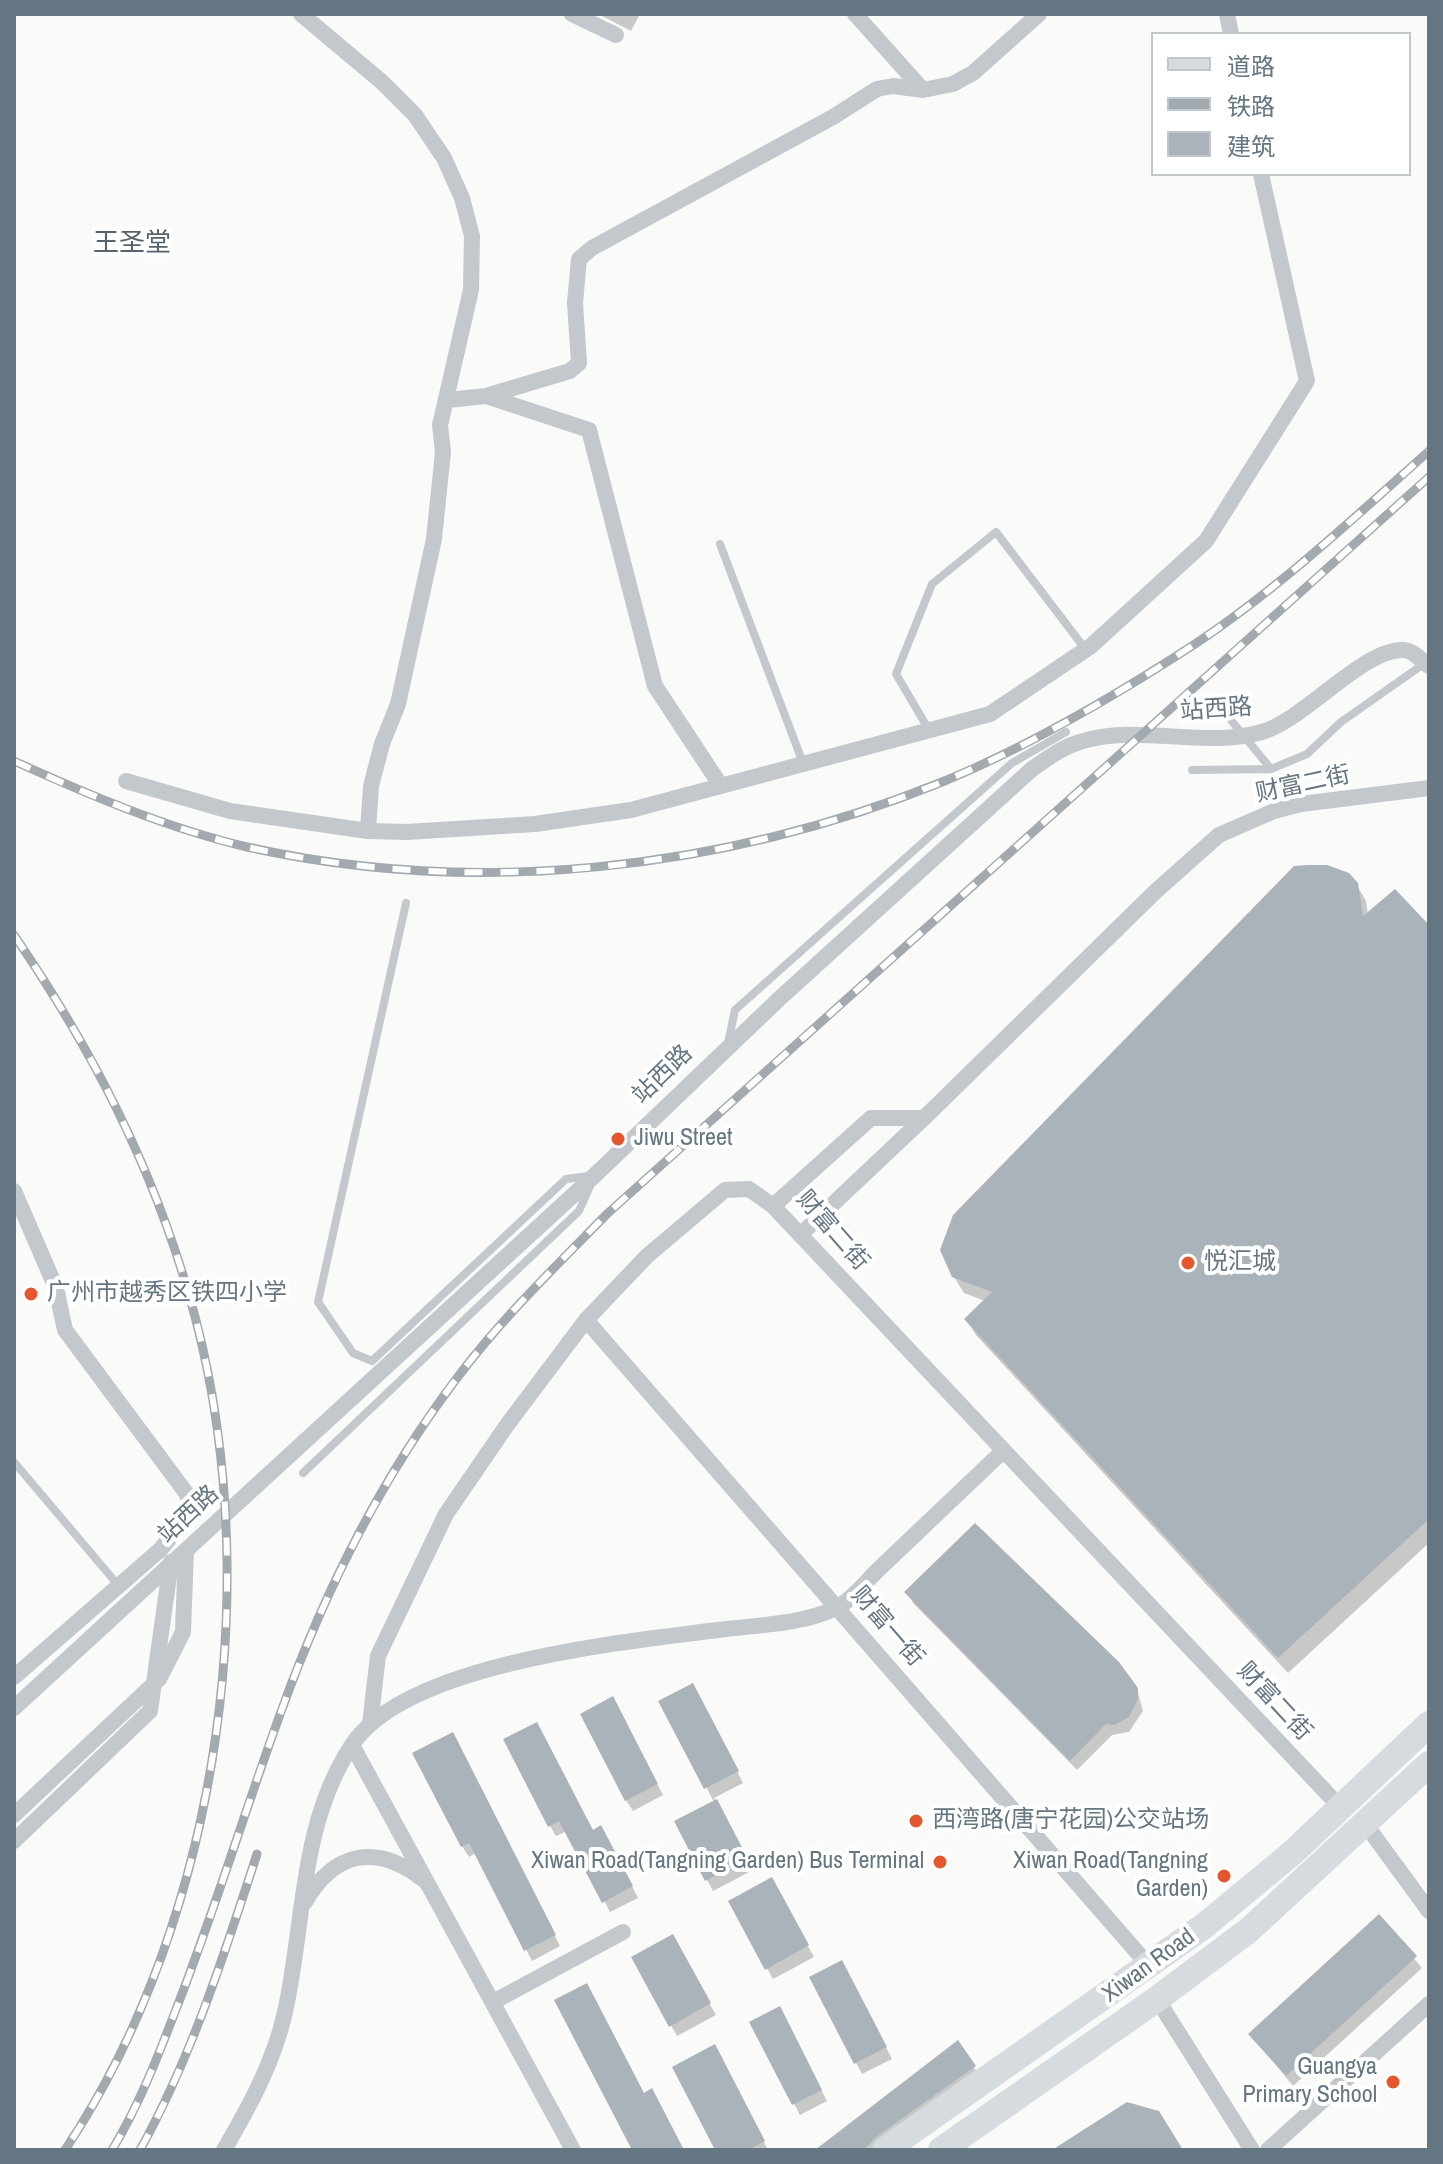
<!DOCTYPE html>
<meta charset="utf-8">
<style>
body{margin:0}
#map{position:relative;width:1443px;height:2164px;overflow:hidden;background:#fafaf8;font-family:"Archivo Narrow","Noto Sans SC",sans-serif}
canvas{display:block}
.frame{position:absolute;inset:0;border:16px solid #657683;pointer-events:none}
.legend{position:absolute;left:1151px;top:32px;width:260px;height:144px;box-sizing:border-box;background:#fff;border:2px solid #c1c8cd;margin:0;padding:10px 14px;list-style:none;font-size:24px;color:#657683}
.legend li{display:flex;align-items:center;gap:16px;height:40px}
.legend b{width:40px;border:2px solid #c1c8cd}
</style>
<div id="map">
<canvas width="1443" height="2164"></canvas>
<div class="frame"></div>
<ul class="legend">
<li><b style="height:10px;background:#d6dbdf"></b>道路</li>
<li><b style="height:10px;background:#a2aab0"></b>铁路</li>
<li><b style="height:22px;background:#aab3b9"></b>建筑</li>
</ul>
</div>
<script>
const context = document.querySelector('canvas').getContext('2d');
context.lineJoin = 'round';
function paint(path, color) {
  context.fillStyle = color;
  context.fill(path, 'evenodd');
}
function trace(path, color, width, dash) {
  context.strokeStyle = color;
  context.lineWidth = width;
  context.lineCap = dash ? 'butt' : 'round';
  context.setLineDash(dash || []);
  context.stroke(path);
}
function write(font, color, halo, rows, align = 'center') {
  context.font = font + ' "Archivo Narrow","Noto Sans SC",sans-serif';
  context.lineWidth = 8;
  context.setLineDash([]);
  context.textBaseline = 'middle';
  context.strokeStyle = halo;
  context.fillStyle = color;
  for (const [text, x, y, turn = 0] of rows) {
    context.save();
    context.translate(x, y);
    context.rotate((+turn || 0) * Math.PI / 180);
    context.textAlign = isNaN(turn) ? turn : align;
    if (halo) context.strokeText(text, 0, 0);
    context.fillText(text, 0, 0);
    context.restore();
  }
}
paint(new Path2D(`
 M 598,14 L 640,14 L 631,31 Z
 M 1356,884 L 1366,901 L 1368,915 L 1429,928 L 1429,1543 L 1288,1673 L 976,1335 L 966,1319 L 985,1301 L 964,1293 L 954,1277 Z
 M 975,1526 L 1130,1677 L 1137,1689 L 1143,1711 L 1129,1732 L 1112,1735 L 1077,1770 L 913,1603 L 907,1592 Z
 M 699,1696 L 743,1783 L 714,1798 L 753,1870 L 713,1891 L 676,1822 L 714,1802 L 661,1702 Z
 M 619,1710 L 663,1795 L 633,1811 L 626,1800 Z
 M 536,1724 L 592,1832 L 607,1838 L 638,1898 L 610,1912 L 567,1831 L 556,1836 L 550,1826 Z
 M 458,1745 L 560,1946 L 532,1961 L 476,1853 L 469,1857 L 462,1846 Z
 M 771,1880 L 814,1957 L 773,1979 L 730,1902 Z
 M 1379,1917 L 1422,1968 L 1293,2086 L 1251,2034 Z
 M 672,1937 L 716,2015 L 677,2036 L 634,1958 Z
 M 848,1973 L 892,2059 L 862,2074 L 811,1978 Z
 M 785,2020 L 827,2101 L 800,2115 L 752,2023 Z
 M 957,2043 L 979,2075 L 876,2150 L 816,2150 Z
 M 721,2058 L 768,2150 L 717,2150 Z`), '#0003');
paint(new Path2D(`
 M 1308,865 L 1327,865 L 1349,873 L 1358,883 L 1363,916 L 1395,889 L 1429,925 L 1429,1519 L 1278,1658 L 964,1319 L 992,1292 L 952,1277 L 940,1250 L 953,1215 L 1294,866 Z
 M 975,1523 L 1119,1662 L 1138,1688 L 1138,1699 L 1129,1717 L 1114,1725 L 1106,1724 L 1070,1761 L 904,1592 Z
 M 693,1683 L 739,1771 L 704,1789 L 658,1701 Z
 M 613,1696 L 658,1784 L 625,1801 L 580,1714 Z
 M 537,1722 L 593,1830 L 601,1825 L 633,1886 L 602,1903 L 559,1821 L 548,1827 L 503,1739 Z
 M 453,1732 L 556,1935 L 524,1951 L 469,1843 L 461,1847 L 412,1753 Z
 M 717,1799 L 748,1859 L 705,1881 L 674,1821 Z
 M 772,1877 L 809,1945 L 765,1970 L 728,1901 Z
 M 1379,1914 L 1417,1956 L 1286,2076 L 1248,2034 Z
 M 673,1934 L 711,2003 L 669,2027 L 631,1957 Z
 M 842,1960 L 887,2047 L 854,2064 L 809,1977 Z
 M 587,1983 L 644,2093 L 652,2088 L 684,2150 L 632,2150 L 554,2000 Z
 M 780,2006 L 822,2090 L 792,2105 L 749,2022 Z
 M 958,2040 L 976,2066 L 876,2137 L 864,2150 L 815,2150 Z
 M 715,2044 L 765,2141 L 748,2150 L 715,2150 L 672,2067 Z
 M 1127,2102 L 1159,2111 L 1183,2150 L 1052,2150 Z`), '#aab3b9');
trace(new Path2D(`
 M 720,544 L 803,763
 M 1230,719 L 1271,769
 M 929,730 L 896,674 L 932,584 L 996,532 L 1086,650
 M 1192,770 L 1271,769 L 1307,754 L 1341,722 L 1425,663
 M 406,903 L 318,1302 L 353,1353 L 372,1361 L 566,1179 L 590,1176
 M 728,1043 L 735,1010 L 1012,763 L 1066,732
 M 14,1462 L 118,1585
 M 303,1473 L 579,1211 L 591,1184`), '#c3c8cc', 8);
trace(new Path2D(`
 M 301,14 L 382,82 L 415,115 L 444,158 L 462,198 L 472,236 L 471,290 L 440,425 L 443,452 L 434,539 L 398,704 L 382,744 L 371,786 L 368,831
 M 572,14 L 616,35
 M 855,14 L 923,90
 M 1227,14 L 1231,34
 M 486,396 L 589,430 L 655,686 L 721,786
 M 448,400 L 486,396 L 570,371 L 579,363 L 575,303 L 579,259 L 592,248 L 833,117 L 877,89 L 893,86 L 923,90 L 953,84 L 973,73 L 1039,14
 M 126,781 L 230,811 L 368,831 L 407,832 L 535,824 L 631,810 L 990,714 L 1091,646 L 1206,541 L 1307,381 L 1261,174
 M 14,1191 L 56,1288 L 65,1330 L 187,1494 L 192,1510 L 161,1549 L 14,1677
 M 773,1206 L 871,1118 L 924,1118 L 1156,891 L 1219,835 L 1274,811 L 1301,804 L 1429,788
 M 800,1235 L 924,1118
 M 586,1320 L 1150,1967
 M 14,1708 L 594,1176 L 779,999 L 1032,769 C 1047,759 1062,747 1080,742 C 1139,723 1202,749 1262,732 C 1306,719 1363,648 1404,650 C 1415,651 1420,660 1429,666
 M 370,1724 L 378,1656 L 446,1514 L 507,1425 L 586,1320 L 647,1256 L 725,1190 L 749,1189 L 773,1206 L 1341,1808
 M 352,1745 L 573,2150
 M 14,1815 L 159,1679 L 183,1632 L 186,1551
 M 1366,1825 L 1429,1911
 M 14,1841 L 150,1711 L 171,1562
 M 305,1902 C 334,1852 376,1842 424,1880
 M 1157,1999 L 1252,2150
 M 493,2002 L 623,1932
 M 224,2150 C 249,2107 274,2062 285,2012 C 305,1923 299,1825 352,1745 C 406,1663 624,1642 718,1630 C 755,1625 801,1625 836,1608 C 852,1600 867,1580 880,1568 C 921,1529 962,1490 1003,1451
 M 1268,2150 L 1429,2004`), '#c3c8cc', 16);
trace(new Path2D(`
 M 885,2150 L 1204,1926 L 1291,1854 L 1429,1724
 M 941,2150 L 1157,1999 L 1249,1930 L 1429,1764`), '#d6dbdf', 26);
const rail = new Path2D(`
 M 14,761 C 89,795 167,828 247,847 C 477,898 725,870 942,782 C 1030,746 1115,696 1195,644 C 1278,589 1354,518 1429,451
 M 14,935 C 91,1048 151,1163 189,1295 C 268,1566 223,1913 65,2150
 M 112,2150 C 138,2107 157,2059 175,2012 C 214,1913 245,1810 282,1709 C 324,1593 382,1477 457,1378 C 502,1318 556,1266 608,1213 L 1429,477
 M 140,2150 C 192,2056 224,1955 257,1854`);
trace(rail, '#a2aab0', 9);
trace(rail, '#fff', 6, [18]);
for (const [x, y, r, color] of [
 [618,1139,8,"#e4572e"],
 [1188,1263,8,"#e4572e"],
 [31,1294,8,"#e4572e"],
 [916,1821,8,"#e4572e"],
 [940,1862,8,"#e4572e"],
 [1224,1876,8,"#e4572e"],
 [1393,2082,8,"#e4572e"]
]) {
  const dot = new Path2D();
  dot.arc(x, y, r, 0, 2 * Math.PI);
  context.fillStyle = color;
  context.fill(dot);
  trace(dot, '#fff', 3);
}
write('24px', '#657683', '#fff', [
 ["站西路",1216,710,-4],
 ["财富二街",1303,785,-12],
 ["站西路",663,1075,-44],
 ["财富二街",832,1231,49],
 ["站西路",189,1515,-43],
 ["财富一街",887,1627,49],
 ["财富二街",1274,1702,47],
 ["Xiwan Road",1149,1966,-36]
]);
write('24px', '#657683', '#fff', [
 ["Jiwu Street",634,1139],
 ["悦汇城",1204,1263],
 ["广州市越秀区铁四小学",47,1294],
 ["西湾路(唐宁花园)公交站场",932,1821],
 ["Xiwan Road(Tangning Garden) Bus Terminal",924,1862,"right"],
 ["Xiwan Road(Tangning",1208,1862,"right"],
 ["Garden)",1208,1890,"right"],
 ["Guangya",1377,2068,"right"],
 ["Primary School",1377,2096,"right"]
], 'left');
write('26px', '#57646e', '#fff', [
 ["王圣堂",132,244]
]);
</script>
